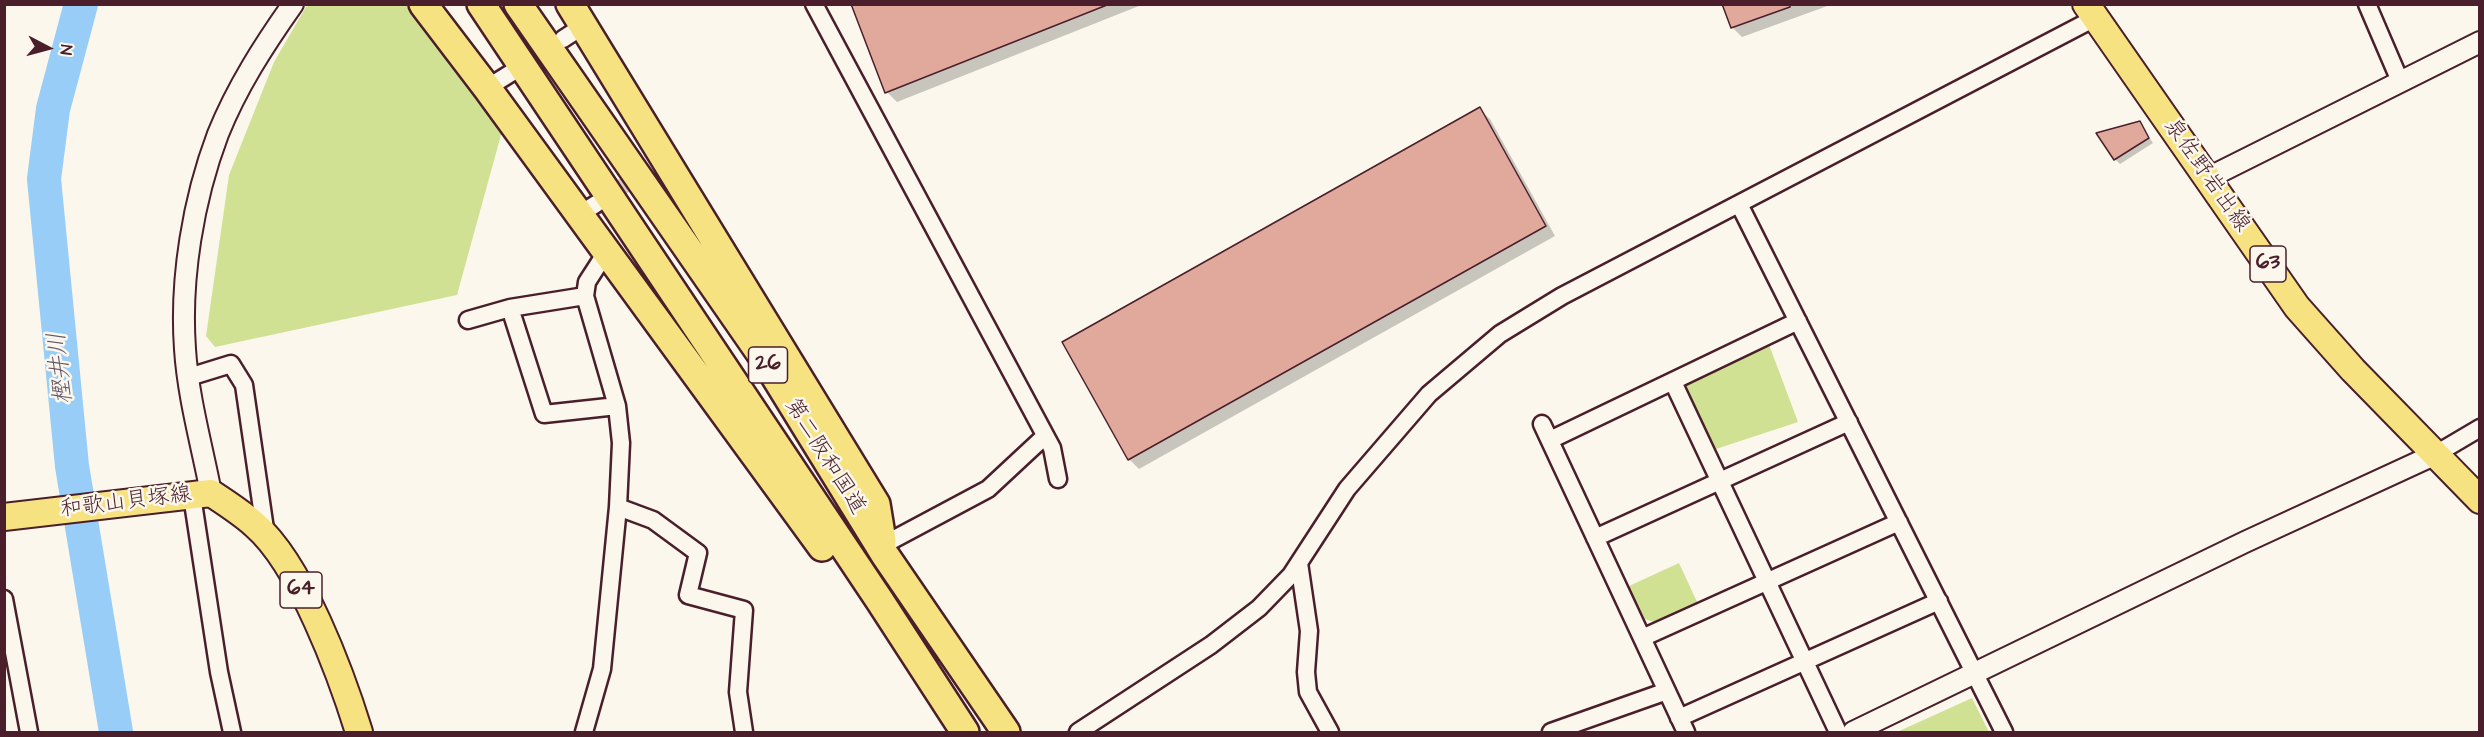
<!DOCTYPE html>
<meta charset="utf-8">
<style>
body{margin:0}
#map{position:relative;width:2484px;height:737px;overflow:hidden;background:#fbf7ec;font-family:"Architects Daughter",sans-serif}
canvas{display:block}
.frame{position:absolute;inset:0;border:6px solid #4a1f2b;pointer-events:none}
.north{position:absolute;left:18px;top:18px;width:60px;height:60px;-webkit-text-stroke:4px #fbf7ec;paint-order:stroke;rotate:96deg;font-size:16px;font-weight:700;line-height:24px;text-align:center;color:#4a1f2b}
.north::after{content:'';display:block;margin:auto;width:21px;height:27px;background:#4a1f2b;clip-path:polygon(50% 0,100% 100%,50% 72%,0 100%)}
</style>
<div id="map">
<canvas width="2484" height="737"></canvas>
<div class="frame"></div>
<div class="north">N</div>
</div>
<script>
const context = document.querySelector('canvas').getContext('2d');
context.lineJoin = 'round';
function paint(path, color) {
  context.fillStyle = color;
  context.fill(path, 'evenodd');
}
function trace(path, color, width, dash) {
  context.strokeStyle = color;
  context.lineWidth = width;
  context.lineCap = dash ? 'butt' : 'round';
  context.setLineDash(dash || []);
  context.stroke(path);
}
function write(font, color, halo, rows, align = 'center') {
  context.font = font + ' "Architects Daughter","Klee One",sans-serif';
  context.lineWidth = 5;
  context.setLineDash([]);
  context.textBaseline = 'middle';
  context.strokeStyle = halo;
  context.fillStyle = color;
  for (const [text, x, y, turn = 0] of rows) {
    context.save();
    context.translate(x, y);
    context.rotate((+turn || 0) * Math.PI / 180);
    context.textAlign = isNaN(turn) ? turn : align;
    if (halo) context.strokeText(text, 0, 0);
    context.fillText(text, 0, 0);
    context.restore();
  }
}
paint(new Path2D(`
 M 307,5 L 413,5 L 504,124 L 457,295 L 215,347 L 206,336 L 229,175 L 274,62 Z
 M 1768,342 L 1798,422 L 1713,450 L 1680,385 Z
 M 1679,563 L 1698,604 L 1657,623 L 1645,619 L 1629,586 Z
 M 1972,698 L 1989,732 L 1897,732 Z`), '#d0e194');
paint(new Path2D(`
 M 853,4 L 1144,4 L 897,102 L 887,92 Z
 M 1724,4 L 1833,4 L 1742,37 L 1732,27 Z
 M 1479,109 L 1490,119 L 1555,236 L 1139,469 L 1129,459 Z
 M 2139,123 L 2153,143 L 2120,164 L 2115,159 Z`), '#0003');
trace(new Path2D(`
 M 81,4 L 53,109 L 44,179 L 72,466 L 116,732`), '#97cdf6', 34);
const building = new Path2D(`
 M 851,4 L 1107,4 L 1107,5 L 885,93 Z
 M 1722,4 L 1790,4 L 1790,7 L 1731,28 Z
 M 1480,107 L 1546,226 L 1128,460 L 1062,342 Z
 M 2140,121 L 2149,138 L 2114,160 L 2096,133 Z`);
paint(building, '#e1a99b');
trace(building, '#4a1f2b', 1.5);
trace(new Path2D(`
 M 602,200 L 646,171`), '#d8ccc5', 16, [16, 8]);
const minor = new Path2D(`
 M 814,4 L 1052,448 L 1058,479
 M 2367,4 L 2400,81
 M 563,39 L 583,26
 M 487,88 L 511,73
 M 1739,204 L 2004,732
 M 580,214 L 596,204
 M 510,308 L 544,414 L 617,406
 M 468,320 L 510,308 L 585,296
 M 189,377 L 231,364 L 244,385 L 266,536
 M 1673,382 L 1838,732
 M 1542,424 L 1686,732
 M 1550,440 L 1798,321
 M 2436,454 L 2480,428
 M 192,496 L 219,672 L 232,732
 M 618,507 L 653,520 L 698,553 L 688,595 L 744,610 L 738,692 L 744,732
 M 1595,538 L 1849,422
 M 883,545 L 988,489 L 1045,436
 M 1299,563 L 1309,631 L 1306,672 L 1308,692 L 1330,732
 M 4,599 L 29,732
 M 1642,638 L 1899,522
 M 1679,718 L 1939,601
 M 584,732 L 602,669 L 618,507 L 621,443 L 617,406 L 585,296 L 587,282 L 607,251
 M 1078,732 L 1211,645 L 1259,608 L 1291,575 L 1347,489 L 1429,394 L 1500,334 L 1562,296 L 2095,18
 M 1551,732 L 1667,691`);
const tertiary = new Path2D(`
 M 2208,178 L 2480,42
 M 211,493 C 202,446 188,397 185,349 C 180,279 193,200 218,134 C 237,87 264,45 293,4
 M 1853,732 L 2245,542 L 2436,454`);
const primary = new Path2D(`
 M 2086,4 L 2297,307 L 2353,370 L 2480,500
 M 4,517 L 211,493 C 226,503 242,513 255,525 C 301,565 341,674 359,732`);
const trunk = new Path2D(`
 M 423,4 L 487,88 L 822,547
 M 481,4 L 880,601 L 965,732
 M 518,4 L 765,360 L 885,555 L 1006,732
 M 570,4 L 876,504 L 882,541`);
trace(minor, '#4a1f2b', 21);
trace(tertiary, '#4a1f2b', 24);
trace(primary, '#4a1f2b', 30);
trace(trunk, '#4a1f2b', 32);
trace(minor, '#fbf7ec', 16);
trace(tertiary, '#fbf7ec', 20);
trace(primary, '#f7e281', 26);
trace(trunk, '#f7e281', 27);
for (const [x, y, w] of [
 [2268,264,36],
 [768,365,39],
 [301,590,42]
]) {
  const box = new Path2D();
  box.roundRect(x - w / 2, y - 18, w, 36, 4.5);
  context.fillStyle = '#fbf7ec';
  context.fill(box);
  trace(box, '#4a1f2b', 1.5);
}
write('bold 21px', '#4a1f2b', null, [
 ["63",2268,264],
 ["26",768,365],
 ["64",301,590]
]);
write('22px', '#4a1f2b', '#fbf7ec', [
 ["泉佐野岩出線",2206,176,55],
 ["第二阪和国道",824,457,58],
 ["和歌山貝塚線",126,503,-7]
]);
write('italic 24px', '#615368', '#fbf7ec', [
 ["樫井川",62,368,-96]
]);
</script>
